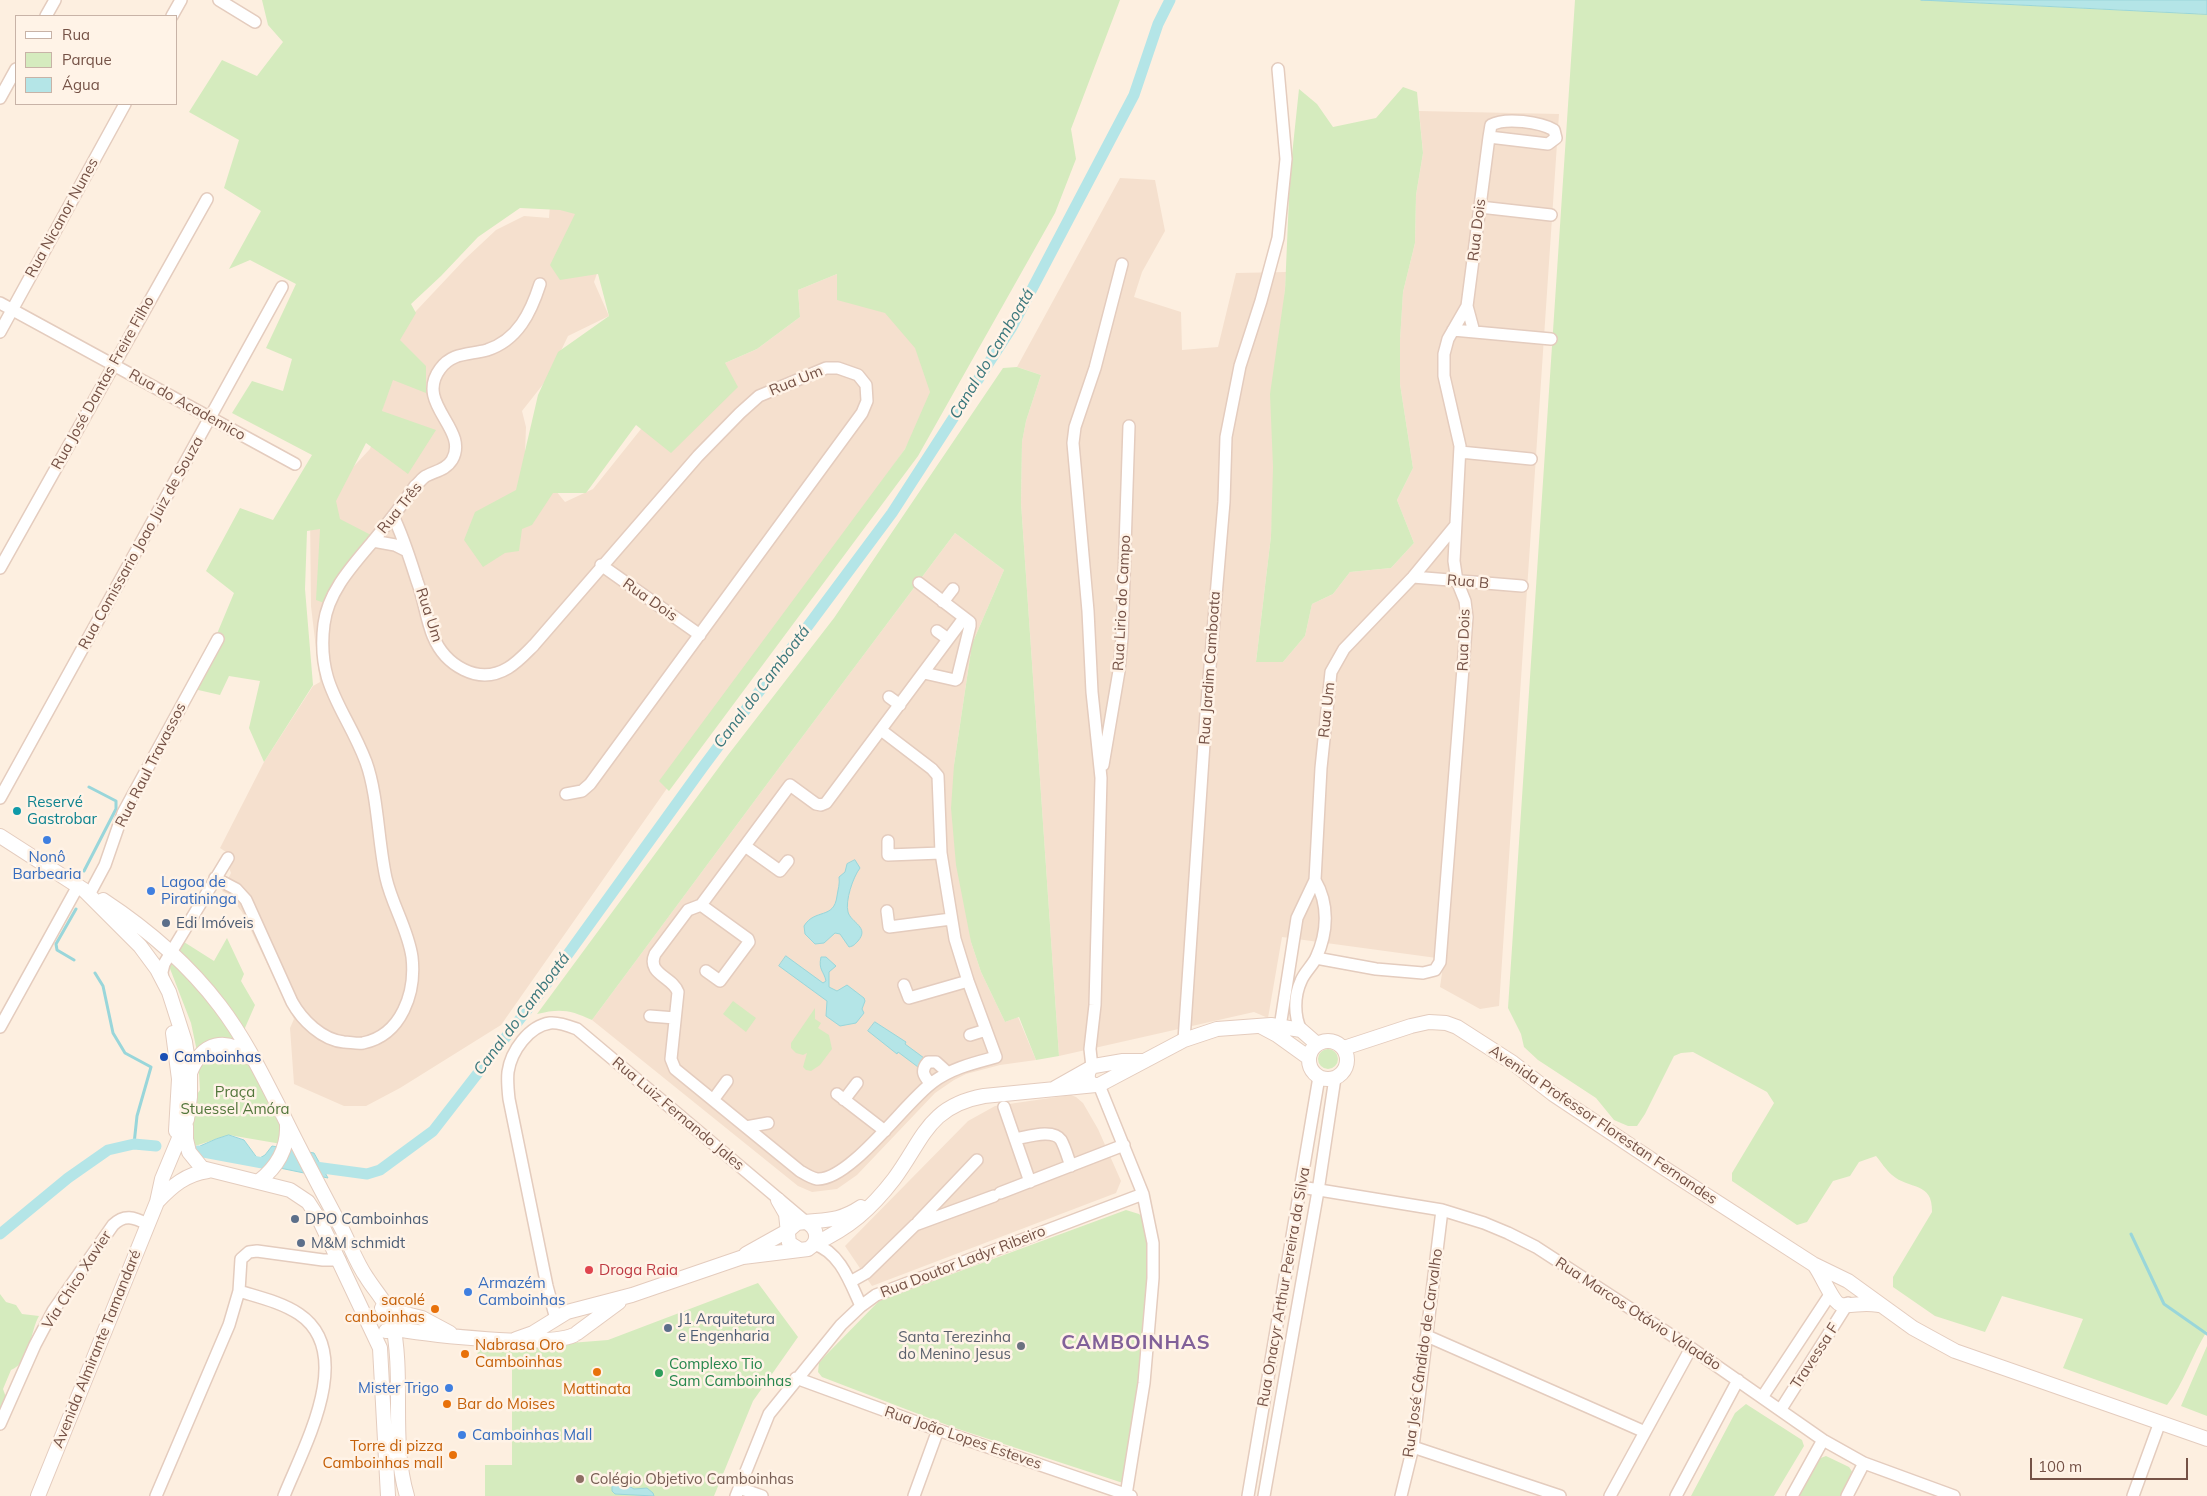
<!DOCTYPE html>
<meta charset="utf-8">
<style>
body{margin:0}
#map{position:relative;width:2207px;height:1496px;overflow:hidden;background:#fdefe0;font-family:Mulish,sans-serif}
canvas{display:block}
.legend{position:absolute;left:15px;top:15px;width:162px;height:90px;box-sizing:border-box;background:#fff3e7;border:1px solid #c8b3a7;margin:0;padding:6px 9px;list-style:none;font-size:15px;color:#755246}
.legend li{display:flex;align-items:center;gap:10px;height:25px}
.legend b{width:25px;border:1px solid #c8b3a7}
.scale{position:absolute;left:2030px;top:1458px;width:158px;height:22px;box-sizing:border-box;border:2px solid #755246;border-top:0;padding-left:6px;font-size:15px;line-height:18px;white-space:nowrap;color:#755246;-webkit-text-stroke:4px #fff3e7;paint-order:stroke}
</style>
<div id="map">
<canvas width="2207" height="1496"></canvas>
<ul class="legend">
<li><b style="height:6px;background:#fff"></b>Rua</li>
<li><b style="height:14px;background:#d5ebbe"></b>Parque</li>
<li><b style="height:14px;background:#b4e5e7"></b>Água</li>
</ul>
<div class="scale">100 m</div>
</div>
<script>
const context = document.querySelector('canvas').getContext('2d');
context.lineJoin = 'round';
function paint(path, color) {
  context.fillStyle = color;
  context.fill(path, 'evenodd');
}
function trace(path, color, width, dash) {
  context.strokeStyle = color;
  context.lineWidth = width;
  context.lineCap = dash ? 'butt' : 'round';
  context.setLineDash(dash || []);
  context.stroke(path);
}
function write(font, color, halo, rows, align = 'center') {
  context.font = font + ' Mulish,sans-serif';
  context.lineWidth = 5;
  context.setLineDash([]);
  context.textBaseline = 'middle';
  context.strokeStyle = halo;
  context.fillStyle = color;
  for (const [text, x, y, turn = 0] of rows) {
    context.save();
    context.translate(x, y);
    context.rotate((+turn || 0) * Math.PI / 180);
    context.textAlign = isNaN(turn) ? turn : align;
    if (halo) context.strokeText(text, 0, 0);
    context.fillText(text, 0, 0);
    context.restore();
  }
}
paint(new Path2D(`
 M 1419,111 L 1559,114 L 1499,1006 L 1480,1009 L 1440,987 L 1444,959 L 1282,937 L 1268,1018 L 1254,1012 L 1059,1056 L 1021,503 L 1022,442 L 1026,421 L 1041,375 L 1017,367 L 1120,178 L 1155,180 L 1165,231 L 1142,272 L 1134,297 L 1181,312 L 1182,350 L 1218,347 L 1236,273 L 1286,272 L 1271,536 L 1256,662 L 1283,662 L 1305,636 L 1312,604 L 1333,594 L 1350,572 L 1391,568 L 1414,543 L 1397,500 L 1413,468 L 1400,384 L 1400,340 L 1403,292 L 1415,243 L 1416,195 L 1423,153 Z
 M 552,177 L 606,247 L 594,282 L 609,316 L 568,336 L 548,378 L 522,411 L 526,427 L 525,453 L 565,502 L 593,489 L 641,429 L 725,363 L 757,349 L 800,317 L 798,290 L 837,274 L 885,306 L 922,350 L 935,394 L 905,449 L 501,1025 L 400,1088 L 366,1106 L 344,1106 L 294,1084 L 290,1028 L 294,1019 L 242,912 L 229,895 L 222,891 L 231,873 L 228,865 L 232,856 L 220,848 L 264,762 L 313,686 L 320,682 L 311,606 L 310,513 L 370,449 L 382,411 L 401,327 L 465,259 L 496,230 L 524,216 L 549,218 Z
 M 955,533 L 1004,570 L 972,644 L 954,765 L 971,942 L 981,972 L 1005,1022 L 1018,1017 L 1036,1060 L 1000,1065 L 966,1074 L 954,1080 L 935,1093 L 857,1175 L 837,1189 L 812,1192 L 798,1186 L 592,1020 L 773,776 Z
 M 1071,1095 L 1076,1097 L 1083,1103 L 1098,1129 L 1121,1181 L 1116,1193 L 872,1286 L 845,1246 L 968,1121 L 995,1106 Z`), '#f5e0ce');
paint(new Path2D(`
 M 262,0 L 1120,0 L 1071,129 L 1076,159 L 1055,213 L 918,456 L 669,791 L 659,781 L 905,449 L 930,392 L 915,348 L 885,313 L 837,300 L 837,274 L 798,290 L 800,317 L 757,349 L 725,363 L 738,387 L 671,453 L 636,425 L 586,493 L 553,493 L 532,525 L 522,529 L 519,551 L 505,553 L 483,567 L 464,540 L 475,512 L 516,490 L 538,395 L 558,352 L 609,316 L 598,274 L 560,280 L 550,265 L 575,214 L 560,210 L 520,208 L 478,237 L 441,276 L 411,304 L 416,313 L 400,340 L 426,366 L 426,393 L 393,380 L 382,411 L 436,430 L 408,474 L 366,443 L 336,501 L 340,519 L 371,535 L 346,578 L 327,604 L 316,600 L 320,529 L 307,531 L 305,589 L 313,685 L 264,762 L 249,728 L 260,681 L 229,676 L 220,695 L 194,689 L 234,593 L 206,571 L 240,508 L 273,520 L 312,455 L 232,413 L 252,381 L 283,391 L 292,359 L 266,348 L 296,284 L 250,260 L 229,269 L 261,211 L 224,188 L 239,140 L 189,112 L 222,60 L 257,76 L 283,42 L 268,25 Z
 M 1575,0 L 1921,0 L 2207,14 L 2207,1331 C 2192,1355 2184,1383 2167,1405 L 2063,1368 L 2083,1319 L 2002,1296 L 1985,1332 L 1935,1316 L 1893,1287 L 1893,1277 L 1932,1212 C 1933,1181 1909,1190 1892,1175 C 1886,1170 1881,1162 1876,1156 L 1859,1162 L 1850,1176 L 1833,1181 L 1807,1222 L 1797,1225 L 1732,1181 L 1732,1173 L 1774,1103 L 1767,1092 L 1693,1052 L 1681,1053 L 1674,1056 L 1645,1114 L 1637,1126 L 1628,1126 L 1614,1120 L 1596,1098 L 1538,1060 L 1524,1047 L 1521,1034 L 1508,1008 Z
 M 1403,87 L 1417,92 L 1423,153 L 1416,195 L 1415,243 L 1403,292 L 1400,340 L 1400,384 L 1413,468 L 1397,500 L 1414,543 L 1391,568 L 1350,572 L 1333,594 L 1312,604 L 1305,636 L 1283,662 L 1256,662 L 1271,536 L 1273,467 L 1270,394 L 1285,290 L 1290,174 L 1299,89 L 1317,104 L 1333,127 L 1376,118 Z
 M 1017,367 L 1041,375 L 1026,421 L 1022,442 L 1021,503 L 1059,1056 L 1036,1060 L 1019,1017 L 1005,1022 L 981,972 L 971,942 L 956,865 L 951,808 L 954,765 L 972,644 L 1004,570 L 955,533 L 773,776 L 592,1020 C 571,1010 560,1008 537,1014 L 728,755 L 834,618 L 1003,368 Z
 M 227,938 L 244,974 L 241,981 L 255,1005 L 241,1037 L 299,1147 L 229,1135 L 195,1146 L 191,1131 L 195,1097 L 200,1090 L 198,1056 L 191,1023 L 169,966 L 184,942 L 214,961 Z
 M 733,1001 L 756,1018 L 746,1032 L 723,1014 Z
 M 815,1008 L 815,1019 L 821,1023 L 818,1028 L 829,1035 L 832,1049 L 820,1065 L 811,1071 L 806,1070 L 803,1067 L 807,1053 L 803,1055 L 796,1053 L 791,1048 L 791,1043 Z
 M1318 1059a10 10 0 1 1 20 0a10 10 0 1 1-20 0Z
 M 1126,1210 L 1139,1214 L 1146,1220 L 1148,1360 L 1129,1485 L 955,1428 L 822,1377 L 818,1372 L 819,1363 L 825,1356 L 879,1301 Z
 M 758,1283 L 798,1337 L 753,1401 L 714,1496 L 485,1496 L 485,1465 L 512,1465 L 512,1367 L 508,1363 L 477,1359 L 478,1349 L 512,1351 L 545,1345 L 608,1340 Z
 M 0,1294 L 6,1302 L 16,1305 L 22,1314 L 39,1316 C 30,1331 31,1362 11,1370 L 3,1389 L 8,1403 L 2,1413 L 0,1410 Z
 M 2207,1346 L 2207,1416 L 2181,1406 Z
 M 1746,1404 L 1802,1440 L 1804,1446 L 1774,1496 L 1691,1496 L 1735,1413 Z
 M 1826,1456 L 1849,1467 L 1853,1473 L 1841,1496 L 1799,1496 L 1818,1459 Z`), '#d5ebbe');
const water = new Path2D(`
 M 1921,0 L 2207,0 L 2207,14 Z
 M 855,860 L 860,868 C 853,877 845,901 848,912 C 851,923 870,927 858,941 C 855,944 854,946 849,947 L 840,934 L 835,933 L 824,943 L 815,944 L 805,934 L 804,926 C 815,908 834,920 837,896 C 838,889 840,884 839,877 L 845,872 L 847,864 Z
 M 786,956 L 823,983 L 826,981 C 824,971 818,970 821,957 L 826,957 L 836,966 L 829,972 L 829,987 L 837,991 L 847,985 L 864,998 L 865,1001 L 862,1009 L 864,1013 L 856,1023 L 840,1026 L 826,1016 L 827,1001 L 779,966 Z
 M 875,1022 L 906,1042 L 905,1044 L 924,1058 L 918,1067 L 898,1052 L 897,1054 L 868,1031 Z
 M 229,1135 L 244,1140 L 258,1159 L 265,1155 L 272,1146 L 314,1153 L 328,1178 L 198,1151 L 200,1146 L 216,1139 Z
 M 620,1481 L 634,1489 L 647,1488 L 653,1493 L 654,1496 L 615,1494 L 612,1491 L 612,1486 Z`);
paint(water, '#b4e5e7');
trace(water, '#99d6da', 1);
trace(new Path2D(`
 M 84,871 L 116,809 L 116,801 L 89,787
 M 74,960 L 57,950 L 56,944 L 76,909
 M 95,973 L 103,986 L 113,1033 L 125,1053 L 151,1067 L 137,1116 L 134,1144
 M 2131,1234 L 2164,1304 L 2207,1334`), '#99d6da', 3);
trace(new Path2D(`
 M 198,1151 L 268,1164
 M 308,1166 L 367,1174 L 380,1170 L 433,1131 L 537,997 L 703,767 L 892,513 L 1012,327 L 1134,95 L 1158,24 L 1170,0
 M 0,1234 L 68,1178 L 108,1150 L 134,1144 L 156,1146`), '#b4e5e7', 11);
const minor = new Path2D(`
 M 219,0 L 255,22
 M 46,16 L 55,0
 M 172,16 L 181,0
 M 0,98 L 16,69
 M 1480,207 L 1551,215
 M 0,303 L 295,464
 M 1467,306 L 1474,332
 M 1453,330 L 1551,339
 M 0,332 L 125,104
 M 1460,452 L 1531,459
 M 393,516 C 403,536 410,559 417,581 C 424,599 426,619 433,636 C 445,665 478,686 508,668 C 518,662 525,654 534,645 L 698,456 L 740,413 L 759,396 L 826,368 L 838,368 L 858,375 L 866,385 L 867,401 L 862,413 L 590,784 L 582,791 L 566,794
 M 373,541 L 395,545 L 405,550
 M 601,565 L 700,635
 M 0,568 L 207,199
 M 1413,577 L 1522,586
 M 919,583 L 970,622 L 970,626 L 957,679 L 955,680 L 924,673
 M 943,602 L 953,589
 M 937,631 L 948,639
 M 889,697 L 900,705
 M 881,730 L 932,769 L 938,776 L 941,853 L 955,939 L 968,981 L 996,1057 C 974,1063 952,1068 933,1082 C 906,1101 850,1181 817,1179 C 811,1178 805,1174 800,1171 L 675,1069 L 671,1059 L 678,992 C 673,977 646,974 655,954 L 688,910 L 701,905 L 790,785 L 816,804 L 821,805 L 826,803 L 964,618
 M 1103,765 L 1119,671 L 1122,638 L 1129,426
 M 0,798 L 282,287
 M 888,841 L 888,855 L 941,853
 M 745,846 L 780,871 L 788,861
 M 215,878 L 236,889 L 246,900 L 292,1002 C 302,1020 322,1040 344,1042 C 350,1042 357,1044 363,1043 C 402,1035 416,992 412,957 C 408,929 392,905 386,878 C 378,842 378,795 366,762 C 346,709 316,686 324,624 C 328,591 354,564 374,540 C 388,523 402,505 415,486 C 419,483 422,478 426,476 C 435,471 446,470 452,460 C 470,429 414,404 440,369 C 452,352 470,355 487,350 C 518,340 531,312 540,284
 M 90,893 L 105,865 L 123,813 L 218,639
 M 701,905 L 748,939 L 749,942 L 720,981 L 706,971
 M 887,911 L 889,927 L 951,919
 M 1316,958 L 1376,969 L 1423,973 L 1435,970 L 1440,962 L 1467,617 L 1465,601 L 1457,581 L 1454,561 L 1460,446 L 1444,376 L 1444,354 L 1448,339 L 1467,306 L 1489,137 L 1491,125 C 1506,117 1540,122 1554,130 L 1556,138 L 1548,144 L 1489,137
 M 163,981 L 162,972 L 164,964 L 228,858
 M 904,985 L 909,998 L 968,981
 M 650,1016 L 675,1018
 M 0,1027 L 78,886
 M 1280,1027 L 1297,918 L 1315,880 L 1321,768 L 1331,672 L 1344,649 L 1413,577 L 1455,526
 M 1301,1030 C 1294,1016 1294,996 1301,981 C 1304,973 1312,966 1316,958 C 1328,932 1329,904 1315,880
 M 970,1035 L 986,1030
 M 1184,1040 L 1206,714 L 1224,502 L 1226,437 L 1240,366 L 1261,301 L 1278,238 L 1286,159 L 1278,69
 M 1092,1067 L 1090,1049 L 1095,1005 L 1101,778 L 1092,692 L 1088,611 L 1073,443 L 1075,427 L 1095,368 L 1122,264
 M 930,1083 C 924,1076 920,1071 928,1062 L 936,1062 L 947,1072
 M 1099,1085 L 1143,1194 L 1153,1243 L 1153,1278 L 1144,1383 L 1126,1495
 M 837,1094 L 885,1131
 M 713,1100 L 727,1081
 M 844,1100 L 857,1083
 M 1004,1107 L 1030,1182
 M 746,1127 L 768,1123
 M 1015,1139 C 1027,1137 1053,1128 1061,1140 C 1065,1147 1068,1158 1071,1166
 M 1301,1187 L 1442,1210 L 1484,1223 L 1508,1233 L 1536,1247 L 1691,1348 L 1823,1440 L 1864,1463 L 1954,1496
 M 1000,1193 L 1124,1145
 M 918,1222 L 977,1160
 M 814,1244 C 840,1252 850,1282 861,1306
 M 850,1282 L 866,1273 L 915,1225 L 994,1196
 M 239,1291 C 258,1297 281,1302 299,1314 C 357,1353 303,1448 284,1496
 M 556,1319 L 547,1286 L 509,1099 C 508,1090 507,1081 508,1072 C 511,1051 529,1026 550,1023 C 559,1022 569,1026 577,1029 L 806,1222
 M 1427,1336 L 1645,1432
 M 796,1378 L 938,1430 L 1131,1496
 M 1763,1396 L 1831,1293
 M 1781,1409 L 1848,1303
 M 0,1424 L 35,1345 L 53,1311 L 113,1225 C 124,1214 134,1217 147,1224
 M 1413,1447 L 1560,1496
 M 739,1488 L 762,1496
 M 156,1496 L 229,1325 L 239,1291 L 241,1259 L 249,1252 L 257,1251 L 323,1260 L 340,1260
 M 736,1496 L 769,1414 L 841,1325 L 861,1306 L 876,1295 L 1143,1194
 M 914,1496 L 938,1430
 M 1248,1496 L 1319,1077
 M 1264,1496 L 1318,1191 L 1335,1078
 M 1401,1496 L 1413,1447 L 1442,1210
 M 1610,1496 L 1691,1348
 M 1676,1496 L 1738,1380
 M 1792,1496 L 1823,1440
 M 1847,1496 L 1864,1463
 M 2133,1496 L 2160,1422`);
const tertiary = new Path2D(`
 M 0,836 L 84,890 L 140,946 L 157,969 L 169,992 L 185,1042 L 190,1074 L 190,1097 L 187,1119 L 162,1179 L 157,1202 L 38,1496
 M 103,900 C 147,929 189,965 220,1006 C 246,1040 265,1080 284,1117 C 303,1156 323,1193 343,1231 C 351,1247 357,1264 367,1278 C 375,1291 389,1305 392,1320 C 405,1378 390,1439 407,1496
 M 1262,1027 L 1277,1035 L 1309,1058
 M 173,1033 L 179,1079 L 176,1131
 M1309 1060a19 19 0 1 1 38 0a19 19 0 1 1-38 0Z
 M 1344,1048 L 1411,1026 L 1429,1022 L 1446,1023 L 1457,1027 L 1513,1063 L 1553,1094 L 1664,1168 L 1813,1264 L 1848,1281 L 1913,1328 L 1955,1351 L 2207,1439
 M 1090,1069 C 1085,1077 1089,1086 1099,1085 L 1184,1040 L 1217,1029 L 1271,1025 L 1301,1030 L 1317,1044
 M 190,1073 C 202,1042 226,1036 251,1058
 M 1055,1088 L 1094,1066 L 1123,1061 L 1144,1061
 M 186,1126 L 186,1139 L 189,1152 L 202,1168 L 290,1190 L 308,1202 L 319,1219 L 380,1348 L 388,1496
 M 259,1181 C 277,1167 288,1149 287,1125
 M 778,1200 L 786,1214 L 789,1243 L 800,1250
 M 157,1202 C 172,1186 186,1174 208,1171
 M 789,1230 L 797,1223 C 823,1219 837,1223 861,1207
 M 814,1244 C 849,1228 871,1209 894,1179 C 923,1140 928,1106 984,1096 L 1096,1085
 M 746,1254 L 789,1230
 M 1815,1266 C 1822,1275 1833,1304 1842,1305 C 1855,1306 1863,1302 1878,1305
 M 382,1308 L 422,1318 L 450,1333
 M 386,1331 L 397,1329 C 431,1335 545,1348 574,1335
 M 577,1333 L 619,1302
 M 516,1339 L 533,1333 L 567,1312 L 632,1295 L 743,1257 L 808,1249 C 820,1242 818,1228 806,1222`);
trace(minor, '#e4ccbe', 14);
trace(tertiary, '#e4ccbe', 16);
trace(minor, '#fff', 11);
trace(tertiary, '#fff', 14);
for (const [x, y, r, color] of [
 [17,811,5,"#0f9aa8"],
 [47,840,5,"#3f7fe0"],
 [151,891,5,"#3f7fe0"],
 [166,923,5,"#5c6f8a"],
 [164,1057,5,"#1a4fb4"],
 [295,1219,5,"#5c6f8a"],
 [301,1243,5,"#5c6f8a"],
 [589,1270,5,"#e0444e"],
 [468,1292,5,"#3f7fe0"],
 [435,1309,5,"#e8710a"],
 [668,1328,5,"#5c6f8a"],
 [1021,1346,5,"#6b7280"],
 [465,1354,5,"#e8710a"],
 [597,1372,5,"#e8710a"],
 [659,1373,5,"#2e9e5b"],
 [449,1388,5,"#3f7fe0"],
 [447,1404,5,"#e8710a"],
 [462,1435,5,"#3f7fe0"],
 [453,1455,5,"#e8710a"],
 [580,1479,5,"#8d6e63"]
]) {
  const dot = new Path2D();
  dot.arc(x, y, r, 0, 2 * Math.PI);
  context.fillStyle = color;
  context.fill(dot);
  trace(dot, '#fff3e7', 2);
}
write('15px', '#755246', '#fff3e7', [
 ["Rua Nicanor Nunes",62,218,-61],
 ["Rua Dois",1477,230,-83],
 ["Rua Um",796,381,-22],
 ["Rua José Dantas Freire Filho",103,383,-61],
 ["Rua do Academico",187,405,29],
 ["Rua Três",400,508,-51],
 ["Rua Comissario Joao Juiz de Souza",141,543,-61],
 ["Rua B",1468,582,5],
 ["Rua Dois",650,600,35],
 ["Rua Lirio do Campo",1122,603,-87],
 ["Rua Um",429,615,72],
 ["Rua Dois",1464,640,-88],
 ["Rua Jardim Camboata",1210,668,-86],
 ["Rua Um",1327,710,-84],
 ["Rua Raul Travassos",151,765,-63],
 ["Rua Luiz Fernando Jales",678,1114,40],
 ["Avenida Professor Florestan Fernandes",1603,1125,34],
 ["Rua Doutor Ladyr Ribeiro",963,1262,-21],
 ["Via Chico Xavier",77,1280,-57],
 ["Rua Onacyr Arthur Pereira da Silva",1284,1287,-80],
 ["Rua Marcos Otávio Valadão",1638,1314,33],
 ["Avenida Almirante Tamandaré",97,1349,-68],
 ["Rua José Cândido de Carvalho",1423,1353,-82],
 ["Travessa F",1815,1356,-57],
 ["Rua João Lopes Esteves",963,1438,19]
]);
write('15px', '#0d838f', '#fff3e7', [
 ["Reservé",27,802],
 ["Gastrobar",27,819]
], 'left');
write('15px', '#366cbe', '#fff3e7', [
 ["Nonô",47,857,"center"],
 ["Barbearia",47,874,"center"],
 ["Lagoa de",161,882],
 ["Piratininga",161,899],
 ["Armazém",478,1283],
 ["Camboinhas",478,1300],
 ["Mister Trigo",439,1388,"right"],
 ["Camboinhas Mall",472,1435]
], 'left');
write('15px', '#4e5e75', '#fff3e7', [
 ["Edi Imóveis",176,923],
 ["DPO Camboinhas",305,1219],
 ["M&M schmidt",311,1243],
 ["J1 Arquitetura",678,1319],
 ["e Engenharia",678,1336]
], 'left');
write('15px', '#164399', '#fff3e7', [
 ["Camboinhas",174,1057]
], 'left');
write('15px', '#52763b', '#fff3e7', [
 ["Praça",235,1092],
 ["Stuessel Amóra",235,1109]
]);
write('15px', '#be3a42', '#fff3e7', [
 ["Droga Raia",599,1270]
], 'left');
write('15px', '#c56008', '#fff3e7', [
 ["sacolé",425,1300],
 ["canboinhas",425,1317],
 ["Nabrasa Oro",475,1345,"left"],
 ["Camboinhas",475,1362,"left"],
 ["Mattinata",597,1389,"center"],
 ["Bar do Moises",457,1404,"left"],
 ["Torre di pizza",443,1446],
 ["Camboinhas mall",443,1463]
], 'right');
write('15px', '#5b616d', '#fff3e7', [
 ["Santa Terezinha",1011,1337],
 ["do Menino Jesus",1011,1354]
], 'right');
write('15px', '#27864d', '#fff3e7', [
 ["Complexo Tio",669,1364],
 ["Sam Camboinhas",669,1381]
], 'left');
write('15px', '#785e54', '#fff3e7', [
 ["Colégio Objetivo Camboinhas",590,1479]
], 'left');
write('italic 16px', '#3a777c', '#fff3e7', [
 ["Canal do Camboatá",992,354,-59],
 ["Canal do Camboatá",762,687,-53],
 ["Canal do Camboatá",522,1014,-53]
]);
context.letterSpacing = '1px';
write('bold 20px', '#816199', '#fff3e7', [
 ["CAMBOINHAS",1136,1343]
]);
context.letterSpacing = '0px';
</script>
